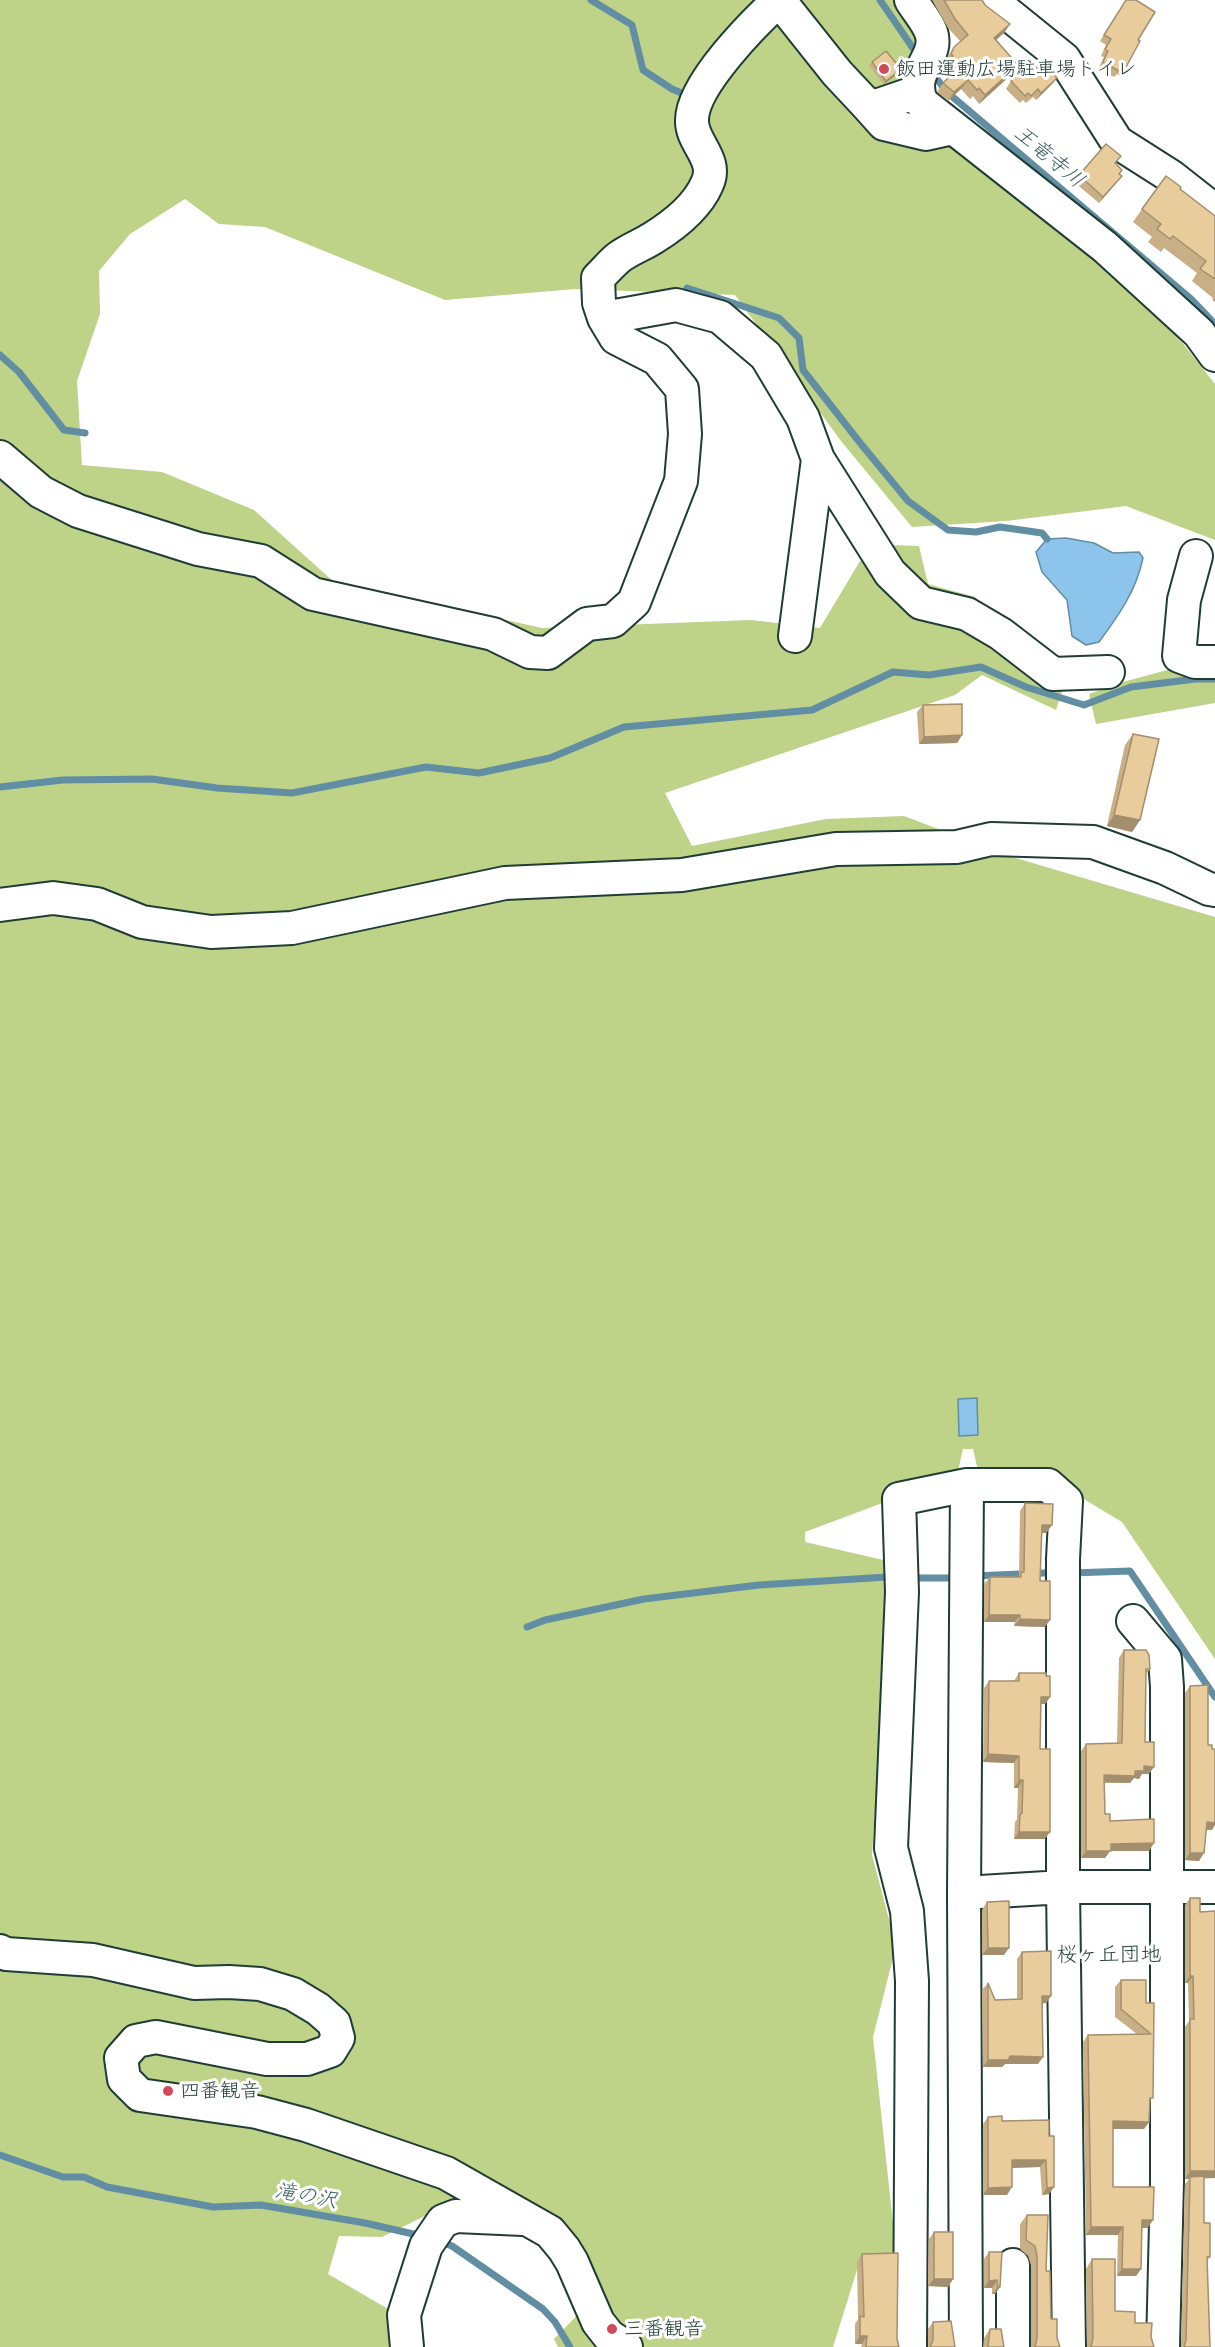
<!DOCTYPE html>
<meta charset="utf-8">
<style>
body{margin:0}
canvas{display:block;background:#fff}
</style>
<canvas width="1215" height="2347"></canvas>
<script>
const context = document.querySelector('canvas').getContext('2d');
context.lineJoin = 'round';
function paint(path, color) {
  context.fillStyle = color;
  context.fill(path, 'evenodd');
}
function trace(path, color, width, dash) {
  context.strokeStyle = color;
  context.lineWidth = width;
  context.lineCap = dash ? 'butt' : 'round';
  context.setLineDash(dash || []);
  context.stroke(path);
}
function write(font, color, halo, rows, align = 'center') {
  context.font = font + ' "Comic Neue","Klee One",sans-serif';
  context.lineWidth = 6;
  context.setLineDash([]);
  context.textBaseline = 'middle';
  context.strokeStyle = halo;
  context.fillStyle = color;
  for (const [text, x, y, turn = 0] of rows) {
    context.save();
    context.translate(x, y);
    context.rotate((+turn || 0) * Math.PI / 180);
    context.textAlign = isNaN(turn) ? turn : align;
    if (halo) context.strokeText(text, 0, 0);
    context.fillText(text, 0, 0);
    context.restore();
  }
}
paint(new Path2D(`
 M 0,0 L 900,0 L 922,42 L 898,106 L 1089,253 L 1158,312 L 1215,384 L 1215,540 L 1126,506 L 1006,521 L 912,527 L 841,441 L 735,295 L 575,289 L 445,300 L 265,227 L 219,224 L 185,199 L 130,234 L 99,271 L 100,314 L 77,381 L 82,465 L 162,472 L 254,510 L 345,592 L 393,595 L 542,628 L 751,620 L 820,628 L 860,561 L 890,545 L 919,546 L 928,584 L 975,597 L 1065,682 L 1056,710 L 982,675 L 955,695 L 665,793 L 692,846 L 826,819 L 904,816 L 1009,856 L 1215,917 L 1215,1659 L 1122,1522 L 1077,1495 L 979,1475 L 973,1449 L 963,1449 L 957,1475 L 805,1532 L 805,1542 L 892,1562 L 872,1855 L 896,1946 L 873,2037 L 896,2252 L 861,2257 L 833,2347 L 558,2347 L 554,2339 L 599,2293 L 577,2246 L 441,2208 L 382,2237 L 339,2236 L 328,2274 L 395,2313 L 396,2347 L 0,2347 Z
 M 1215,657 L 1215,703 L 1096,724 L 1089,694 L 1123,682 Z`), '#bed288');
const water = new Path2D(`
 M 1066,538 L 1094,543 L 1113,553 L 1139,552 L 1143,558 C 1136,591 1119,615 1099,642 L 1086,645 L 1072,636 L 1067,600 L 1042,572 L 1036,552 L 1047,539 Z
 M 977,1398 L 978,1435 L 959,1436 L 958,1399 Z`);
paint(water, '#8dc4ec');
trace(water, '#618ea2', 1.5);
trace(new Path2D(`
 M 591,0 L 632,25 L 643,70 L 672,89 L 689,96
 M 880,0 L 919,57
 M 932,73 L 948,93 L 1191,299 L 1215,324
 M 687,288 L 779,318 L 799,338 L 803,370 L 861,444 L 908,501 L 948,530 L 976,532 L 1000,527 L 1042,533 L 1047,539
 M 0,355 L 19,372 L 64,430 L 85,433
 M 0,787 L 63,780 L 152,779 L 217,788 L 292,793 L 426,767 L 479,773 L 550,758 L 624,727 L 812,710 L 893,672 L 929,675 L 981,667 L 1026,687 L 1084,705 L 1131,687 L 1195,679 L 1215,679
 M 1071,1573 L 1130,1571 L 1215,1697
 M 973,1576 L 1045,1573
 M 913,1578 L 948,1578
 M 527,1627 L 545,1620 L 644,1599 L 759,1585 L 887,1577
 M 0,2155 L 63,2177 L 84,2177 L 107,2187 L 213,2207 L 261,2205 L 365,2223 L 422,2236
 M 438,2241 L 452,2246 L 543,2309 L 555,2322 L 570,2347`), '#618ea2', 7);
const minor = new Path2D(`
 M 779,0 L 837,73 L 867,105 L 879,105 L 917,92
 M 911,0 C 917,10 927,21 931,32 C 940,58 907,71 922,103 L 1105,247 L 1199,333 L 1215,355
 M 991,0 L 1064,59 L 1117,142 L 1172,177 L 1215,211
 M 867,105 L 884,124 L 926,134 L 953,128
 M 604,318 L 599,303 L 598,278 C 605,271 611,264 618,258 C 628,250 642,245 653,238 C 674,225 697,207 707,184 C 719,159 691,143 692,120 C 692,85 754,23 779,0
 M 0,457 L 41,492 L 78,511 L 198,549 L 261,561 L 313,594 L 493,634 L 530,652 L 548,653 L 587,624 L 613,621 L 634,602 L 681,481 L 685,434 L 682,389 L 657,359 L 616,338 L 604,318 L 676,305 L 720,317 L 766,356 L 803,418 L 818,459 L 890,573 L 921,603 L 967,614 L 1001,634 L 1053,674 L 1108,672
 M 1196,556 L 1184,600 L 1179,656 L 1195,662 L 1215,662
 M 795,636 L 818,459
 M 0,905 L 53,898 L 97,904 L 142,922 L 211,932 L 292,928 L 505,883 L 682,875 L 836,849 L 957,847 L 991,839 L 1093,842 L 1165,868 L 1209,889 L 1215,890
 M 1133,1621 L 1165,1659 L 1167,1687 L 1167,2182 L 1163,2347
 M 964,1893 L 1063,1887 L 1215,1887
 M 0,1951 L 6,1954 L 93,1960 L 194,1983 L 229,1982 L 260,1984 L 293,1994 L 318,2009 L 334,2023 L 338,2038 L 330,2051 L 307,2059 L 267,2059 L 156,2037 L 136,2041 L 121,2058 L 124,2079 L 140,2095 L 257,2112 L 306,2125 L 446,2173 L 550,2232 L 564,2249 L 572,2262 L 598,2322 L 609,2336 L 626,2347
 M 1013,2265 L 1013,2347
 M 407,2347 L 404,2315 L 426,2246 L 443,2221 L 456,2216 L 523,2219
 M 910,2347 L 912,1981 L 907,1911 L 891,1848 L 902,1592 L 899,1499 L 967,1485 L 1048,1485 L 1066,1501 L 1063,1559 L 1063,1887 L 1069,2347
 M 966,2347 L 964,1893 L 967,1485`);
trace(minor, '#1f3d34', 36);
trace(minor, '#fff', 32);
paint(new Path2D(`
 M 932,0 L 982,0 L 985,5 L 1010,24 L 1004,33 L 996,40 L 1018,65 L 1012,74 L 979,104 L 973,96 L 970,99 L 961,89 L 948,101 L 937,92 L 943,83 L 952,74 L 945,67 L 947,64 L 945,63 L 948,56 L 954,47 L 961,42 L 948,28 Z
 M 1126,0 L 1138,40 L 1125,69 L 1120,76 L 1117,74 L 1114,77 L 1098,69 L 1104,57 L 1101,56 L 1106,45 L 1100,41 Z
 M 872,62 L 899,73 L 884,84 L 869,66 Z
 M 1038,69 L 1057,78 L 1051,85 L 1036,100 L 1033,97 L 1026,103 L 1023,100 L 1020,103 L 1006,89 L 1011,81 Z
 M 1115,163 L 1122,170 L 1119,174 L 1117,182 L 1099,203 L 1074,182 L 1079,175 Z
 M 1180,189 L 1215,216 L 1215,302 L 1212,300 L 1213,298 L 1192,281 L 1197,273 L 1164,248 L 1161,252 L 1148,242 L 1152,237 L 1133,222 L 1142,209 Z
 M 923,705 L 962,735 L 957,743 L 919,744 L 917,712 Z
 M 1133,734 L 1140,820 L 1132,832 L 1107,826 L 1125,745 Z
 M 1025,1503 L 1052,1525 L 1046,1533 L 1041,1533 L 1040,1581 L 1045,1627 L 1014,1626 L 1015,1622 L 984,1622 L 984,1584 L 990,1577 L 1018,1577 L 1019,1576 L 1020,1511 Z
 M 1124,1650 L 1150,1669 L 1146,1674 L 1145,1742 L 1149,1774 L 1142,1774 L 1139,1779 L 1134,1778 L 1130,1783 L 1105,1783 L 1105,1814 L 1110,1821 L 1149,1851 L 1110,1851 L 1105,1858 L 1081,1858 L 1081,1751 L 1086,1744 L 1117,1743 L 1119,1658 Z
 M 1019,1673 L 1050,1697 L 1045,1704 L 1040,1704 L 1040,1749 L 1045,1839 L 1014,1839 L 1015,1822 L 1017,1819 L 1018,1788 L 1014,1788 L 1014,1763 L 983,1762 L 984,1688 L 989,1681 L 1014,1681 Z
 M 1190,1686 L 1208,1745 L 1212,1830 L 1206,1830 L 1199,1861 L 1185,1860 L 1185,1693 Z
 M 1190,1898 L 1200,1912 L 1215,2178 L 1204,2178 L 1204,2223 L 1210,2257 L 1207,2261 L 1210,2347 L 1181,2347 L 1185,2184 L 1189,2179 L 1185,2179 L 1185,2027 L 1189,2021 L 1188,1983 L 1185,1983 L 1185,1905 Z
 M 987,1902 L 1004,1955 L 982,1955 L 982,1910 Z
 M 1022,1952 L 1051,1996 L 1046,2003 L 1042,2003 L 1038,2064 L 1005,2064 L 1002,2067 L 983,2067 L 982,1990 L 988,1983 L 995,2000 L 1017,1999 L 1017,1959 Z
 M 1121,1980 L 1146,2003 L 1154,2003 L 1149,2122 L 1144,2129 L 1113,2129 L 1113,2187 L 1148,2228 L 1142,2228 L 1141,2269 L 1136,2276 L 1117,2276 L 1118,2235 L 1086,2235 L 1083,2042 L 1088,2035 L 1137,2034 L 1115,2017 L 1115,1987 Z
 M 988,2117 L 1002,2121 L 1049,2120 L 1049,2194 L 1042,2195 L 1040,2167 L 1012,2168 L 1007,2195 L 983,2195 L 983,2124 Z
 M 1027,2215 L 1046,2271 L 1051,2319 L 1060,2347 L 1031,2347 L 1031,2265 L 1028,2256 L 1020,2249 L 1020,2224 Z
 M 934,2232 L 953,2279 L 948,2287 L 928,2286 L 929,2239 Z
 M 989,2252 L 1000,2287 L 995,2294 L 992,2294 L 992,2288 L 984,2288 L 984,2259 Z
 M 862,2254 L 897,2339 L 899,2347 L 861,2347 L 862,2344 L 855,2344 L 855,2324 L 858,2319 L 857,2261 Z
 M 1092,2259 L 1115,2311 L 1135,2323 L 1151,2337 L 1154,2347 L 1087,2347 L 1086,2269 Z
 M 933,2322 L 955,2347 L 928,2347 L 928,2329 Z
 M 990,2329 L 1004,2346 L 1004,2347 L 983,2347 L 984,2338 Z`), '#c8af86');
paint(new Path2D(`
 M 1010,24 L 1004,33 L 988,47 L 994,38 Z
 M 1018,65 L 1012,74 L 979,104 L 985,95 Z
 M 901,69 L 899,73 L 884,84 L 886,81 Z
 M 1057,78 L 1051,85 L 1036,100 L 1041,93 Z
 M 968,80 L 961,89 L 948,101 L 954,92 Z
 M 1122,176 L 1117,182 L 1099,203 L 1103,197 Z
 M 962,735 L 957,743 L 919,744 L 924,737 Z
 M 1114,815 L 1140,820 L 1132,832 L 1107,826 Z
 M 1042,1525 L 1052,1525 L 1046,1533 L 1036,1533 Z
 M 989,1615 L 1020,1615 L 1015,1622 L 984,1622 Z
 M 1020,1619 L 1050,1620 L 1045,1627 L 1014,1626 Z
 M 1041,1697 L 1050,1697 L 1045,1704 L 1035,1704 Z
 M 988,1754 L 1019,1756 L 1014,1763 L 983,1762 Z
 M 1144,1766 L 1154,1767 L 1149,1774 L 1142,1774 L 1139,1779 L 1134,1778 L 1130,1783 L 1099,1782 L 1104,1775 L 1135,1771 Z
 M 1019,1780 L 1023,1780 L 1018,1788 L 1014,1788 Z
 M 1207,1822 L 1215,1823 L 1215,1825 L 1212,1830 L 1202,1829 Z
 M 1019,1832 L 1050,1832 L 1045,1839 L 1014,1839 Z
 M 1154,1843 L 1149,1851 L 1110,1851 L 1105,1858 L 1081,1858 L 1086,1851 L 1111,1844 Z
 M 1190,1853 L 1204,1853 L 1199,1861 L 1185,1860 Z
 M 988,1948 L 1009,1948 L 1004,1955 L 982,1955 Z
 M 1190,1976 L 1193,1976 L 1188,1983 L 1185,1983 Z
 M 1042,1996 L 1051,1996 L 1046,2003 L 1037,2004 Z
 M 1010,2056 L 1043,2057 L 1038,2064 L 1005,2064 L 1002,2067 L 983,2067 L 988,2060 Z
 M 1113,2121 L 1149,2122 L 1144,2129 L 1107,2129 Z
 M 1012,2160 L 1046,2160 L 1040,2167 L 1007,2168 Z
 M 1190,2171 L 1215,2171 L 1215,2178 L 1190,2179 L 1190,2177 L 1189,2179 L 1185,2179 Z
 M 1012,2187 L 1007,2195 L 983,2195 L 988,2188 Z
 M 1054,2187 L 1049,2194 L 1042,2195 L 1047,2188 Z
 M 1142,2220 L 1153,2220 L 1148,2228 L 1137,2228 Z
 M 1091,2227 L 1123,2227 L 1118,2235 L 1086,2235 Z
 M 1122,2269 L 1141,2269 L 1136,2276 L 1117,2276 Z
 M 934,2279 L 953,2279 L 948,2287 L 928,2286 Z
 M 997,2280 L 992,2288 L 984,2288 L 989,2281 Z
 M 998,2287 L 1000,2287 L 995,2294 L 992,2294 Z
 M 860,2336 L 867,2336 L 862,2344 L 855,2344 Z`), '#a38f6d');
const building = new Path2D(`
 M 944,0 L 982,0 L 985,5 L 1010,24 L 994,38 L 1018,65 L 985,95 L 979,88 L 977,90 L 968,80 L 954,92 L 943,83 L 959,67 L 951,58 L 953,56 L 951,54 L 954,47 L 968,35 L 955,19 Z
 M 1126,0 L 1136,0 L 1155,12 L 1138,40 L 1140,41 L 1125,69 L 1121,67 L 1119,71 L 1103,62 L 1108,51 L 1105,49 L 1111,39 L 1104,35 Z
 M 886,51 L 901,69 L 886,81 L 872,62 Z
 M 1031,62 L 1038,69 L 1043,64 L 1057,78 L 1041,93 L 1038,89 L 1031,96 L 1028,93 L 1025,96 L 1011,81 Z
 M 1106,144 L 1121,156 L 1115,163 L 1122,170 L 1119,174 L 1122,176 L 1103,197 L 1079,175 Z
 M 1166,176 L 1181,187 L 1180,189 L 1215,216 L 1215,279 L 1200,269 L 1206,261 L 1173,236 L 1170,239 L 1157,229 L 1161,224 L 1142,209 Z
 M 962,704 L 962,735 L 924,737 L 923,705 Z
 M 1133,734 L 1159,739 L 1140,820 L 1114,815 Z
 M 1025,1503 L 1053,1504 L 1052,1525 L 1042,1525 L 1040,1581 L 1050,1581 L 1050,1620 L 1020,1619 L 1020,1615 L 989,1615 L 990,1577 L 1021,1577 L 1021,1572 L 1024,1572 Z
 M 1124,1650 L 1146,1650 L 1149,1655 L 1150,1669 L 1146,1669 L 1145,1742 L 1154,1742 L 1154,1767 L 1144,1766 L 1144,1771 L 1135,1771 L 1135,1776 L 1104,1775 L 1105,1814 L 1110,1814 L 1110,1821 L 1154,1819 L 1154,1843 L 1111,1844 L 1111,1851 L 1086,1851 L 1086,1744 L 1122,1743 Z
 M 1019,1673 L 1046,1673 L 1046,1676 L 1050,1676 L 1050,1697 L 1041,1697 L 1040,1749 L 1050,1749 L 1050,1832 L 1019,1832 L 1020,1815 L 1022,1813 L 1023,1780 L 1019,1780 L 1019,1756 L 988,1754 L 989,1681 L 1019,1681 Z
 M 1208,1685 L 1208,1745 L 1212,1745 L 1212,1749 L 1215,1749 L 1215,1823 L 1207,1822 L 1204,1853 L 1190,1853 L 1190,1686 Z
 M 1190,1898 L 1200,1898 L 1200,1912 L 1215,1911 L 1215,2171 L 1190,2171 L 1190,2019 L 1194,2019 L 1193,1976 L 1190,1976 Z
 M 1009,1901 L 1009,1948 L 988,1948 L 987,1902 Z
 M 1051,1951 L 1051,1996 L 1042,1996 L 1043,2057 L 1010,2056 L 1008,2060 L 988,2060 L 988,1983 L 995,2000 L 1022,1999 L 1022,1952 Z
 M 1121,1980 L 1146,1980 L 1146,2003 L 1154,2003 L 1153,2098 L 1150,2098 L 1149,2122 L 1113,2121 L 1113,2187 L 1154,2187 L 1153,2220 L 1142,2220 L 1141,2269 L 1122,2269 L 1123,2227 L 1091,2227 L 1088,2035 L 1151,2034 L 1121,2009 Z
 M 1002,2116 L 1002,2121 L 1049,2120 L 1049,2136 L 1054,2136 L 1054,2187 L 1047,2188 L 1046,2160 L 1012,2160 L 1012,2187 L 988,2188 L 988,2117 Z
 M 1204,2176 L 1204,2223 L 1210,2223 L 1210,2257 L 1207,2257 L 1210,2347 L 1184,2347 L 1186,2340 L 1190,2177 Z
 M 1027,2215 L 1048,2215 L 1046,2271 L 1050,2271 L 1051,2319 L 1057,2319 L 1057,2338 L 1060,2347 L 1035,2347 L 1037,2338 L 1037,2256 L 1035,2246 L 1026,2240 Z
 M 934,2232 L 953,2232 L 953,2279 L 934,2279 Z
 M 989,2252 L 1002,2252 L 1000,2287 L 998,2287 L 997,2280 L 989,2281 Z
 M 898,2253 L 897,2339 L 899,2347 L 866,2347 L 867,2336 L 860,2336 L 860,2316 L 864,2317 L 862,2254 Z
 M 1092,2259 L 1115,2259 L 1115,2311 L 1135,2312 L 1135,2323 L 1152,2323 L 1151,2337 L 1154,2347 L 1091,2347 L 1093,2338 Z
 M 951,2321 L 955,2347 L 930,2347 L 933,2340 L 933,2322 Z
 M 990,2329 L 1001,2329 L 1004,2347 L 988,2347 Z`);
paint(building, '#e9cc9c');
trace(building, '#a38f6d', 1.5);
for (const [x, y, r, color] of [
 [884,69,6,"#d1495b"],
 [168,2091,6,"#d1495b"],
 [612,2329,6,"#d1495b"]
]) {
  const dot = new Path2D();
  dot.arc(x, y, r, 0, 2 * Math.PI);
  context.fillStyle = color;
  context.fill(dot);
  trace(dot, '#fff', 2);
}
write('20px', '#1f3d34', '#fff', [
 ["飯田運動広場駐車場トイレ",896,69],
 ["四番観音",180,2091],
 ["三番観音",624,2329]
], 'left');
write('italic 21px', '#3a5f62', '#fff', [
 ["王竜寺川",1049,157,40],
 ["滝の沢",306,2196,10]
]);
write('21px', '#1f3d34', '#fff', [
 ["桜ヶ丘団地",1109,1955]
]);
</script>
